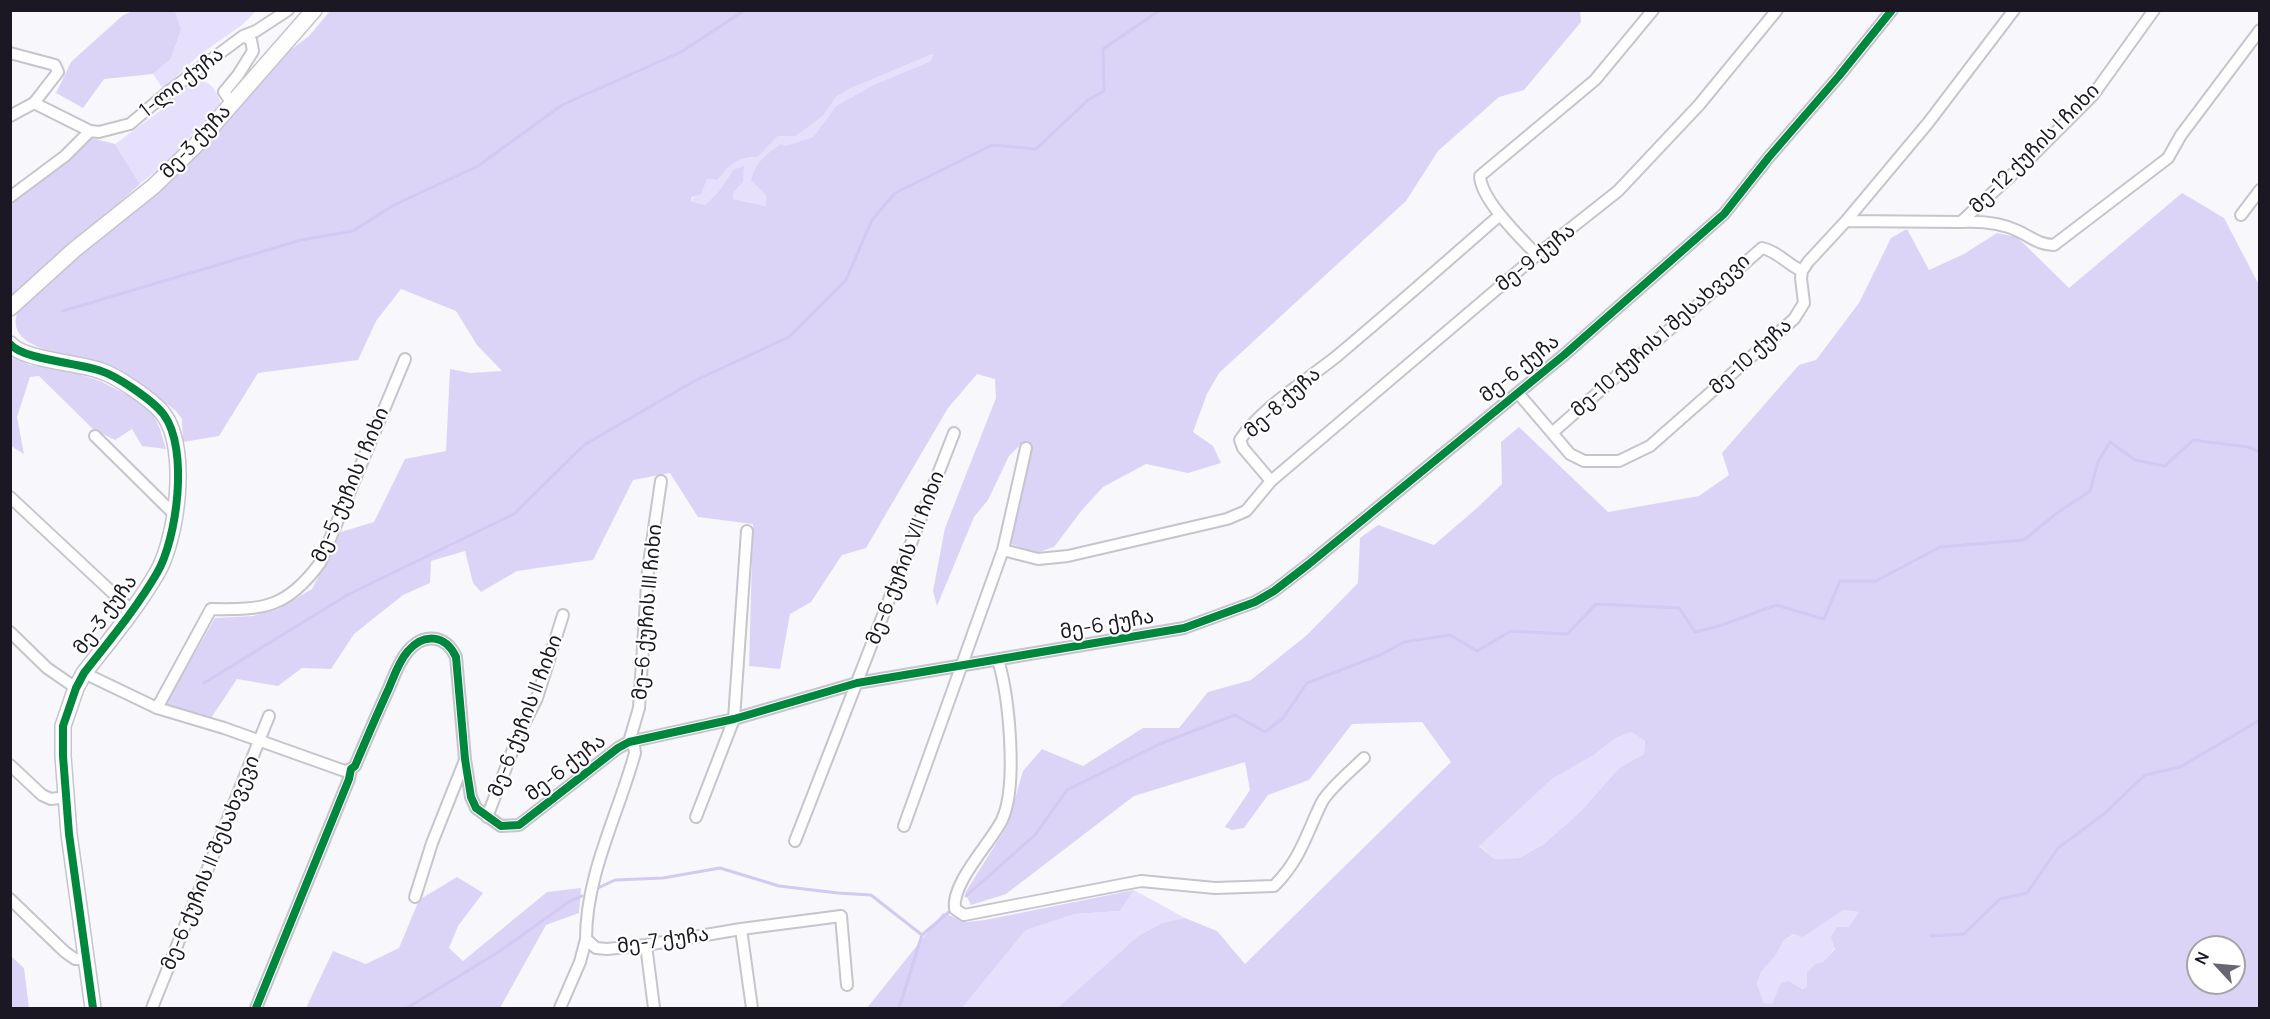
<!DOCTYPE html>
<meta charset="utf-8">
<style>
body{margin:0}
#map{position:relative;width:2270px;height:1019px;overflow:hidden;background:#f8f7fb;font-family:Manrope,sans-serif}
canvas{display:block}
.frame{position:absolute;inset:0;border:12px solid #1b1824;pointer-events:none}
.north{position:absolute;left:2186px;top:935px;width:60px;height:60px;box-sizing:border-box;background:#fff;border:2px solid #a4a3a7;border-radius:50%;rotate:296deg;font-size:16px;font-weight:700;line-height:24px;text-align:center;color:#1b1824}
.north::after{content:'';display:block;margin:auto;width:21px;height:27px;background:#68666f;clip-path:polygon(50% 0,100% 100%,50% 72%,0 100%)}
</style>
<div id="map">
<canvas width="2270" height="1019"></canvas>
<div class="frame"></div>
<div class="north">N</div>
</div>
<script>
const context = document.querySelector('canvas').getContext('2d');
context.lineJoin = 'round';
function paint(path, color) {
  context.fillStyle = color;
  context.fill(path, 'evenodd');
}
function trace(path, color, width, dash) {
  context.strokeStyle = color;
  context.lineWidth = width;
  context.lineCap = dash ? 'butt' : 'round';
  context.setLineDash(dash || []);
  context.stroke(path);
}
function write(font, color, halo, rows, align = 'center') {
  context.font = font + ' Manrope,"Noto Sans Georgian",sans-serif';
  context.lineWidth = 4.5;
  context.setLineDash([]);
  context.textBaseline = 'middle';
  context.strokeStyle = halo;
  context.fillStyle = color;
  for (const [text, x, y, turn = 0] of rows) {
    context.save();
    context.translate(x, y);
    context.rotate((+turn || 0) * Math.PI / 180);
    context.textAlign = isNaN(turn) ? turn : align;
    if (halo) context.strokeText(text, 0, 0);
    context.fillText(text, 0, 0);
    context.restore();
  }
}
paint(new Path2D(`
 M 175,11 L 256,11 L 242,25 L 198,56 L 163,89 L 153,74 L 171,59 L 181,31 Z
 M 933,54 L 931,61 L 873,85 L 836,106 L 813,137 L 785,146 L 766,195 L 766,206 L 733,199 L 734,192 L 743,182 L 733,170 L 719,191 L 705,205 L 691,201 L 707,179 L 718,180 C 729,164 739,157 758,157 L 778,136 L 796,136 L 823,116 L 836,97 L 849,89 Z
 M 194,79 C 211,81 214,87 221,103 L 165,164 L 140,184 L 115,144 L 172,102 L 170,99 Z
 M 1631,732 L 1645,741 L 1644,754 L 1619,768 L 1582,810 L 1544,844 L 1519,858 L 1494,859 L 1479,845 L 1552,779 L 1594,755 L 1616,738 Z
 M 1134,890 L 1185,918 L 1162,923 L 1138,936 L 1057,1008 L 962,1008 L 1026,930 L 1075,914 L 1120,911 Z
 M 1843,910 L 1860,912 L 1807,987 L 1804,989 L 1789,981 L 1772,1005 L 1764,1003 L 1757,984 L 1761,972 L 1776,955 L 1784,940 Z`), '#e6e0fc');
paint(new Path2D(`
 M 132,11 L 175,11 L 181,30 L 171,59 L 153,74 L 104,79 L 83,108 L 56,93 L 71,62 L 122,16 Z
 M 330,11 L 1580,11 L 1581,22 L 1524,90 L 1499,97 L 1438,151 L 1406,201 L 1219,373 L 1207,394 L 1193,432 L 1213,446 L 1221,463 L 1188,473 L 1146,464 L 1103,487 L 1082,510 L 1054,547 L 1036,553 L 1011,544 L 1012,524 L 1030,454 L 1020,445 L 1009,456 L 988,500 L 974,517 L 937,606 L 933,591 L 945,528 L 996,398 L 995,379 L 977,374 L 948,408 L 866,548 L 842,555 L 811,602 L 790,614 L 780,669 L 749,666 L 753,524 L 698,517 L 670,473 L 633,480 L 593,560 L 517,571 L 481,592 L 473,583 L 465,551 L 431,561 L 430,583 L 403,595 L 354,634 L 331,669 L 302,668 L 278,686 L 237,679 L 209,721 L 165,705 L 215,618 L 253,616 L 278,609 L 312,589 L 341,532 L 374,522 L 405,459 L 446,451 L 450,369 L 471,373 L 502,371 L 477,345 L 456,311 L 401,289 L 376,321 L 358,360 L 258,373 L 219,436 L 183,442 L 182,419 L 175,410 C 156,396 130,373 109,365 C 87,356 0,354 18,311 L 276,61 L 309,36 ZM 933,54 L 931,61 L 873,85 L 836,106 L 813,137 L 785,146 L 781,144 C 765,155 756,162 751,180 L 766,195 L 766,206 L 733,199 L 734,192 L 743,182 L 744,166 L 733,170 L 719,191 L 705,205 L 691,201 L 692,197 L 701,194 L 707,179 L 718,180 C 729,164 739,157 758,157 L 778,136 L 796,136 L 823,116 L 836,97 L 849,89 Z
 M 88,137 L 115,144 L 140,184 L 11,300 L 10,202 Z
 M 2182,193 L 2224,218 L 2259,285 L 2259,1008 L 1057,1008 L 1138,936 L 1162,923 L 1185,918 L 1217,931 L 1245,964 L 1451,762 L 1422,722 L 1352,724 L 1309,780 L 1268,795 L 1244,828 L 1232,830 L 1225,827 L 1250,790 L 1245,762 L 1134,796 L 1006,894 L 971,905 L 965,893 L 1007,826 L 1023,771 L 1042,749 L 1083,766 L 1143,728 L 1179,728 L 1208,692 L 1251,680 L 1307,635 L 1358,583 L 1360,538 L 1378,525 L 1434,545 L 1477,508 L 1502,484 L 1501,442 L 1519,427 L 1608,512 L 1699,496 L 1729,475 L 1722,453 L 1799,365 L 1816,360 L 1859,303 L 1891,238 L 1907,229 L 1929,270 L 1964,254 L 1997,233 L 2017,237 L 2069,288 ZM 1631,732 L 1645,741 L 1644,754 L 1619,768 L 1582,810 L 1544,844 L 1519,858 L 1494,859 L 1479,846 L 1552,779 L 1594,755 L 1616,738 ZM 1843,910 L 1859,912 L 1849,927 L 1837,927 L 1831,937 L 1835,949 L 1823,962 L 1815,964 L 1807,973 L 1807,987 L 1803,989 L 1789,981 L 1781,983 L 1772,1004 L 1764,1003 L 1757,984 L 1761,972 L 1776,955 L 1784,940 L 1794,934 L 1803,937 ZM 2198,947 L 2234,947 L 2234,983 L 2198,983 Z
 M 14,358 L 30,365 L 60,368 L 100,381 L 149,406 L 160,429 L 166,449 L 142,446 L 132,429 L 115,440 L 93,429 L 39,376 L 30,377 L 17,417 L 24,454 L 11,446 L 10,359 Z
 M 457,877 L 483,893 L 458,926 L 449,948 L 463,961 L 547,892 L 581,888 L 579,913 L 546,925 L 500,1008 L 306,1008 L 333,951 L 366,964 L 399,948 L 419,900 Z
 M 1134,890 L 1120,911 L 1075,914 L 1026,930 L 962,1008 L 867,1008 L 943,913 L 967,922 L 985,920 Z
 M 11,956 L 24,968 L 29,1008 L 11,1008 Z`), '#dcd4f7');
trace(new Path2D(`
 M 63,311 L 301,240 L 353,231 L 394,205 L 478,166 L 562,105 L 681,52 L 745,10
 M 204,683 L 349,594 L 514,514 L 584,445 L 696,380 L 789,337 L 846,280 L 872,220 L 895,193 L 992,145 L 1036,149 L 1088,100 L 1104,91 L 1103,49 L 1160,10
 M 598,888 L 615,880 L 663,878 L 720,868 L 779,886 L 838,893 L 871,895 L 922,935
 M 966,896 L 1035,835 L 1067,790 L 1162,743 L 1235,715 L 1265,732 L 1283,718 L 1307,683 L 1380,655 L 1404,642 L 1450,635 L 1477,651 L 1511,631 L 1567,634 L 1596,604 L 1679,608 L 1695,632 L 1722,625 L 1776,605 L 1824,619 L 1840,581 L 1876,581 L 1940,547 L 2024,540 L 2057,513 L 2090,491 L 2098,462 L 2110,442 L 2135,460 L 2165,466 L 2193,440 L 2248,447 L 2260,452
 M 1931,936 L 1964,934 L 2000,899 L 2027,893 L 2058,848 L 2104,814 L 2145,775 L 2180,767 L 2260,720
 M 407,1008 L 500,951 L 570,901 L 582,896
 M 898,1008 L 901,1002 L 922,935 L 949,912`), '#d3c9f3', 3);
const street = new Path2D(`
 M 243,36 L 256,31 L 288,10
 M 10,53 L 55,65 L 58,72 L 34,103
 M 10,116 L 34,103 L 90,131 L 99,132 L 130,124 L 169,91 L 243,36 L 251,40 L 253,51 L 238,75 L 224,92 L 232,103
 M 10,197 L 65,156 L 90,131
 M 2241,215 L 2260,190
 M 1846,221 L 1961,222 L 2031,157 L 2093,95 L 2154,10
 M 1961,222 C 1980,221 2000,222 2018,231 C 2031,237 2039,245 2054,245 L 2168,158 L 2181,135 L 2260,30
 M 1537,255 C 1520,237 1481,200 1480,176 L 1595,80 L 1653,10
 M 1518,393 L 1570,454 L 1584,461 L 1619,461 L 1650,446 L 1794,319 L 1804,303 L 1801,278 L 1802,271 L 1808,262 L 1846,221 L 1928,123 L 2014,10
 M 1552,433 L 1762,248 C 1777,251 1787,264 1802,271
 M 95,436 L 176,516
 M 1271,481 L 1243,448 L 1240,440 C 1262,407 1306,381 1337,356 C 1392,310 1446,262 1500,215
 M 10,497 L 131,610
 M 1003,550 L 1038,559 L 1068,556 L 1227,519 L 1246,511 L 1271,481 L 1537,255 L 1618,191 L 1699,105 L 1777,10
 M 10,632 L 47,668 L 76,688
 M 998,660 C 1009,696 1018,786 1002,820 C 990,844 951,883 955,909 L 964,915 L 1141,881 L 1215,888 L 1274,886 C 1301,859 1306,834 1322,802 C 1330,788 1352,770 1364,758
 M 84,673 L 157,708 L 224,728 L 339,769 L 345,771 L 351,769
 M 157,708 L 211,609 C 264,610 287,608 320,563 L 405,359
 M 629,742 L 634,746 L 635,753 C 618,815 586,874 586,939 L 596,948 L 607,949 L 646,945 L 741,929 L 841,916 L 847,985
 M 629,742 L 639,708 L 648,570 L 661,481
 M 10,765 L 42,795 L 51,799 L 66,797
 M 487,817 L 519,734 L 537,698 L 563,615
 M 696,817 L 734,719 L 747,531
 M 904,826 L 1003,550 L 1026,448
 M 795,841 L 954,433
 M 415,897 L 432,843 L 465,760
 M 10,899 L 65,952 L 75,959 L 86,959
 M 741,929 L 752,1008
 M 646,945 L 654,1008
 M 152,1008 L 269,716
 M 256,1008 L 349,779 L 351,769 L 355,766 C 366,740 377,714 389,688 C 394,676 399,661 408,651 C 424,632 446,635 456,657 L 465,759 L 471,797 L 476,808 L 501,826 L 519,825 L 618,748 L 629,742 L 734,719 L 857,683 L 1184,628 L 1255,602 L 1274,591 L 1309,564 L 1564,355 L 1724,214 L 1769,157 L 1839,76 L 1892,10
 M 560,1008 L 580,962 L 586,939`);
const secondary = new Path2D(`
 M 10,308 L 74,250 L 154,186 L 195,146 L 314,10
 M 10,344 C 23,360 81,363 101,371 C 117,376 154,401 164,415 C 189,449 177,539 157,573 C 136,609 109,641 84,673 L 76,688 L 63,726 L 63,756 L 69,834 L 93,1008`);
trace(street, '#c6c4cc', 14);
trace(secondary, '#c6c4cc', 18);
trace(street, '#fefefe', 10);
trace(secondary, '#fefefe', 15);
trace(new Path2D(`
 M 10,344 C 23,360 81,363 101,371 C 117,376 154,401 164,415 C 189,449 177,539 157,573 C 136,609 109,641 84,673 L 76,688 L 63,726 L 63,756 L 69,834 L 93,1008
 M 256,1008 L 349,779 L 351,769 L 355,766 C 366,740 377,714 389,688 C 394,676 399,661 408,651 C 424,632 446,635 456,657 L 465,759 L 471,797 L 476,808 L 501,826 L 519,825 L 618,748 L 629,742 L 734,719 L 857,683 L 1184,628 L 1255,602 L 1274,591 L 1309,564 L 1564,355 L 1724,214 L 1769,157 L 1839,76 L 1892,10`), '#00873e', 8);
write('20px', '#1b1824', '#fff', [
 ["1-ლი ქუჩა",182,83,-38],
 ["მე-3 ქუჩა",196,142,-47],
 ["მე-12 ქუჩის I ჩიხი",2035,149,-45],
 ["მე-9 ქუჩა",1536,258,-39],
 ["მე-10 ქუჩის I შესახვევი",1661,336,-42],
 ["მე-10 ქუჩა",1751,357,-42],
 ["მე-6 ქუჩა",1520,369,-39],
 ["მე-8 ქუჩა",1283,403,-42],
 ["მე-5 ქუჩის I ჩიხი",351,485,-67],
 ["მე-6 ქუჩის VII ჩიხი",906,558,-69],
 ["მე-6 ქუჩის III ჩიხი",648,612,-85],
 ["მე-3 ქუჩა",106,615,-54],
 ["მე-6 ქუჩა",1107,625,-10],
 ["მე-6 ქუჩის II ჩიხი",526,716,-69],
 ["მე-6 ქუჩა",566,768,-38],
 ["მე-6 ქუჩის II შესახვევი",211,863,-68],
 ["მე-7 ქუჩა",663,941,-8]
]);
</script>
